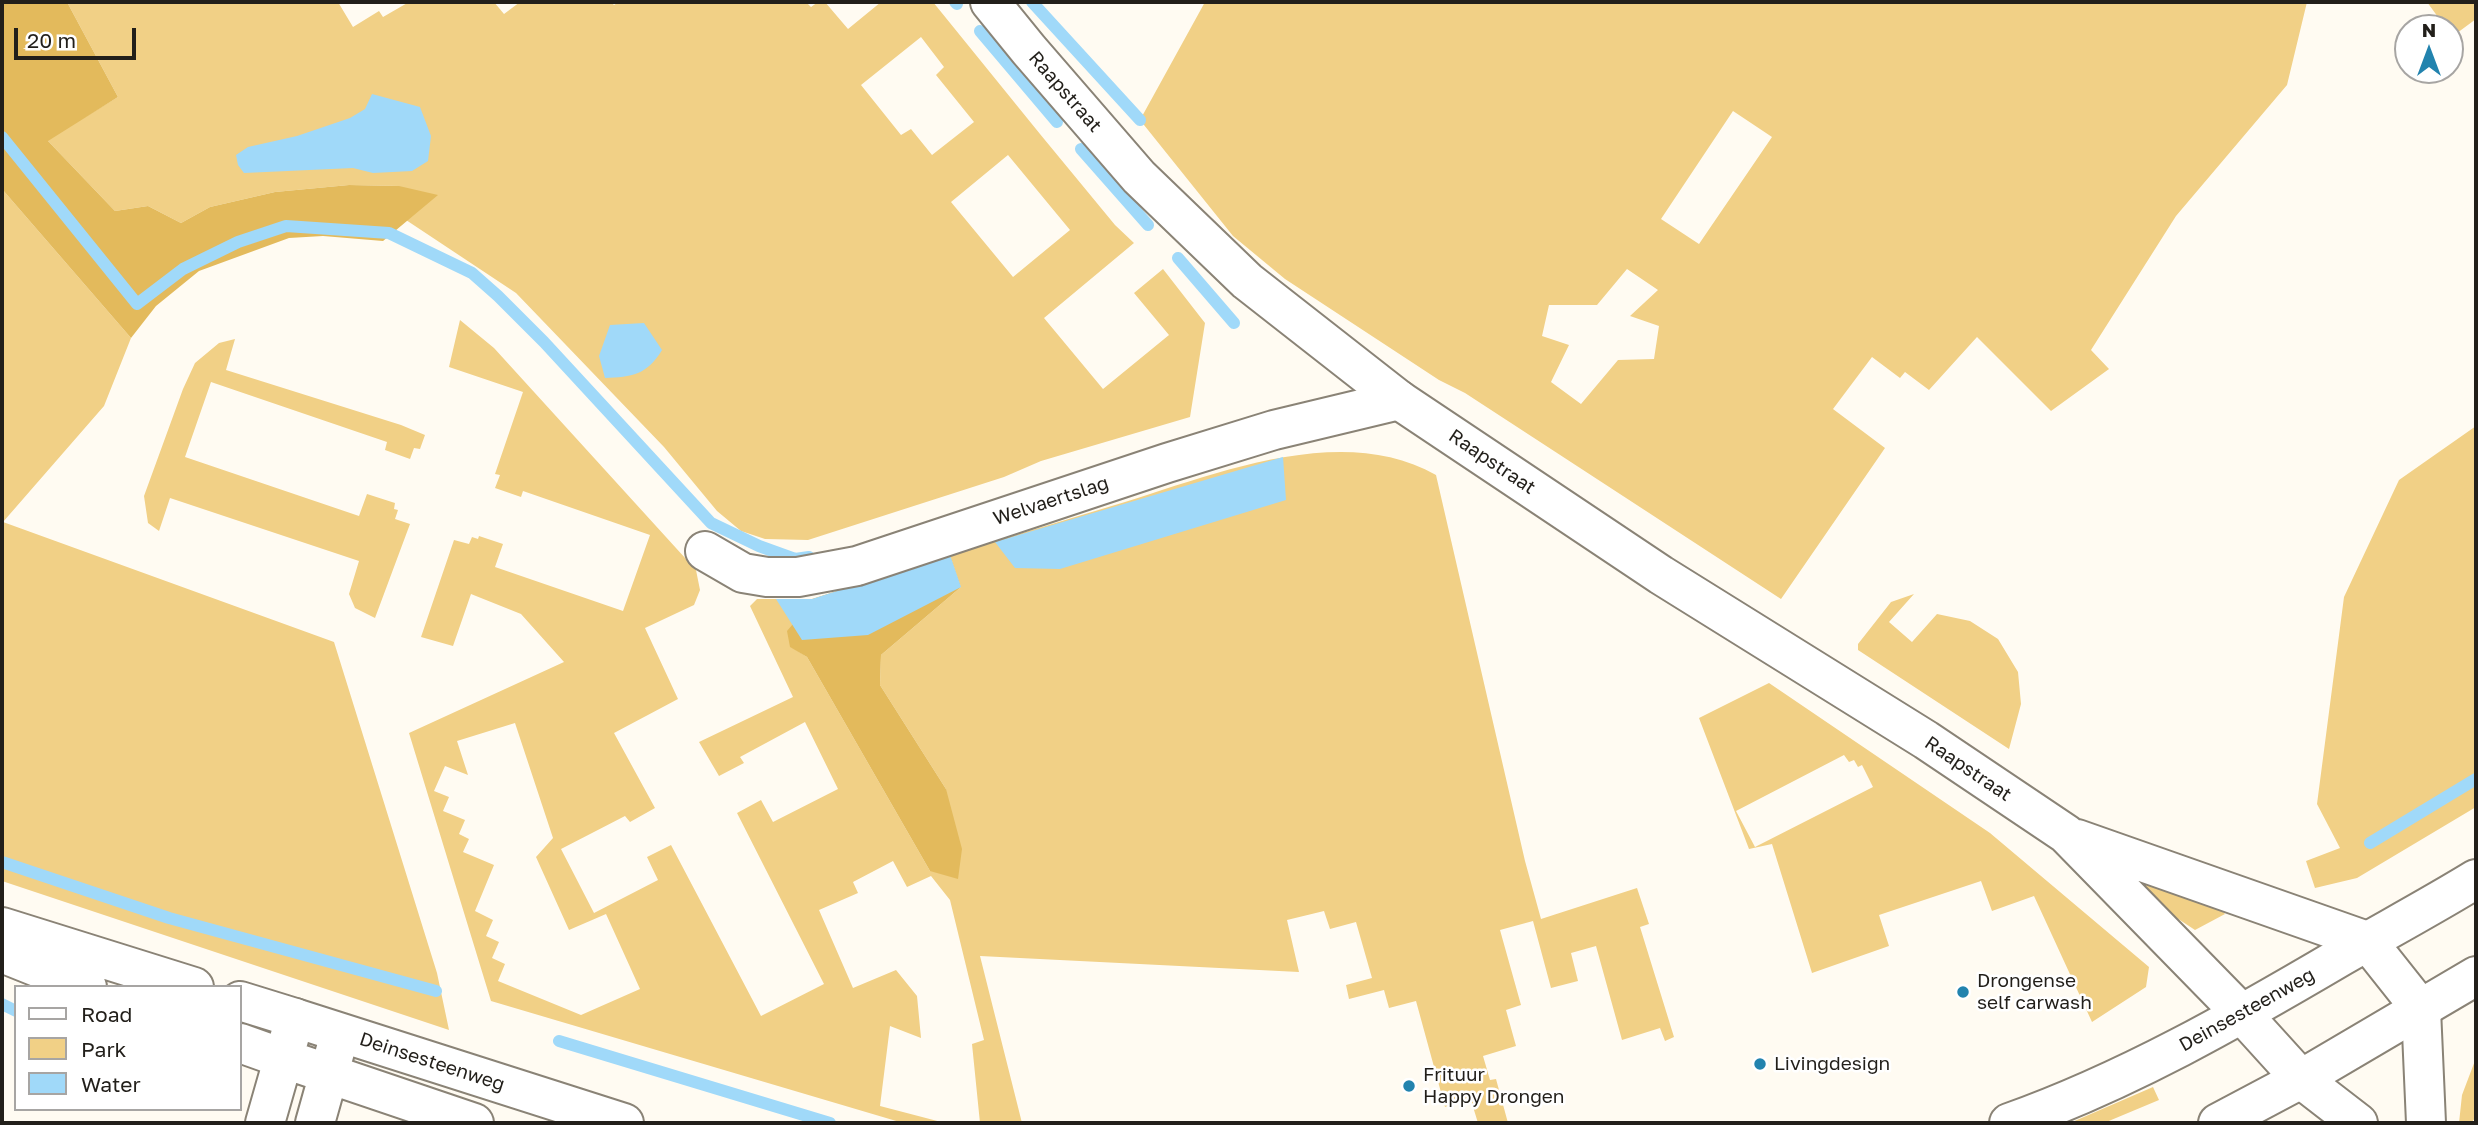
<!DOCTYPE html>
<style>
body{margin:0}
#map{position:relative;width:2478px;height:1125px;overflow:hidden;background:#fffbf2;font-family:"Golos Text",sans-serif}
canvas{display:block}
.frame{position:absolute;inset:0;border:4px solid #221f1a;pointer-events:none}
.legend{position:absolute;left:14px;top:985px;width:228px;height:126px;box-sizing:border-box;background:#fff;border:2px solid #a7a5a3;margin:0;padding:9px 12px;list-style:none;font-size:21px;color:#221f1a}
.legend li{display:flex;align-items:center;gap:14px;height:35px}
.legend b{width:35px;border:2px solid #a7a5a3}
.north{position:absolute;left:2394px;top:14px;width:70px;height:70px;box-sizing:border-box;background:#fff;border:2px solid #a7a5a3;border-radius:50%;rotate:0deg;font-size:19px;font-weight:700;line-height:28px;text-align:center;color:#221f1a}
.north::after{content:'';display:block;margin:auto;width:24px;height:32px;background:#2283ae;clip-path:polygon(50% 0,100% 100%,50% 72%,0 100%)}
.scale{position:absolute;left:14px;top:28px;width:122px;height:32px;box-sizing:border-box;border:4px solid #221f1a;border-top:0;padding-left:9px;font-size:21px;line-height:24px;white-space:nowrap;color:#221f1a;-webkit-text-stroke:5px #fff;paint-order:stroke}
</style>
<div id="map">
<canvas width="2478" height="1125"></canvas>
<div class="frame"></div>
<ul class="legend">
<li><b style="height:9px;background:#fff"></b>Road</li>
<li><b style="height:19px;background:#f1d086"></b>Park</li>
<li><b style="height:19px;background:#a0d9f9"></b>Water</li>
</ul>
<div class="north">N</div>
<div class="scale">20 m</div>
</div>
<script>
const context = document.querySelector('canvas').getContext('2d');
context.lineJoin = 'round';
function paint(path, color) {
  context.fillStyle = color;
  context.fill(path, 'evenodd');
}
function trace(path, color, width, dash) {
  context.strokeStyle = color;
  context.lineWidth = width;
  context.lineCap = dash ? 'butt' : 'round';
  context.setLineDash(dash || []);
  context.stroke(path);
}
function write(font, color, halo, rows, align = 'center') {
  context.font = font + ' "Golos Text",sans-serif';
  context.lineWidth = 5;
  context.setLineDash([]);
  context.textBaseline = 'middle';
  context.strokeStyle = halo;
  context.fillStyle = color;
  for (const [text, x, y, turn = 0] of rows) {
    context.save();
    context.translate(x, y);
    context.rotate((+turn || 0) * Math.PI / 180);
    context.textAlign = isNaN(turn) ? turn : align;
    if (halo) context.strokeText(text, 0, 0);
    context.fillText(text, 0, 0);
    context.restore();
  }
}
paint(new Path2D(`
 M 67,2 L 338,2 L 353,27 L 379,11 L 383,17 L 409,2 L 494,2 L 504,14 L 520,2 L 611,2 L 614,5 L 619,2 L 806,2 L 811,7 L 818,2 L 825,2 L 848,29 L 881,2 L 933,2 L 1040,134 L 1115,225 L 1134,243 L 1044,318 L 1103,389 L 1169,335 L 1134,293 L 1163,269 L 1205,323 L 1190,417 L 1041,461 L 1004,477 L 808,540 L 765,539 L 741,531 L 717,511 L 664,447 L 516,293 L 406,220 L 399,186 L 349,185 L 275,192 L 210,207 L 181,223 L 148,206 L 115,211 L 47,140 L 118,97 ZM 921,37 L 944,67 L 936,75 L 974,122 L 932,155 L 911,129 L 901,135 L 861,85 ZM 1008,155 L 1070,230 L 1013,277 L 951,202 Z
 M 1205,2 L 2307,2 L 2287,85 L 2176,216 L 2091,350 L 2109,369 L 2051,411 L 1977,337 L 1929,390 L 1905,372 L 1900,378 L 1872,357 L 1833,409 L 1885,448 L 1781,599 L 1465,393 L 1439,380 L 1285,279 L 1233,236 L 1140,120 ZM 1733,111 L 1772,137 L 1699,244 L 1661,219 ZM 1627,269 L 1658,290 L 1630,316 L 1659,326 L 1654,359 L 1618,360 L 1581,404 L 1551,382 L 1569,345 L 1542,336 L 1549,305 L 1597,305 Z
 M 2427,2 L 2476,2 L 2476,19 L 2453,36 L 2450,28 L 2446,28 Z
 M 2,189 L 131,338 L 104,406 L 3,522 L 334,642 L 437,973 L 449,1030 L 2,881 Z
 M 460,320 L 494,348 L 696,570 L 700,590 L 694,605 L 645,628 L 678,699 L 614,733 L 655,808 L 630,822 L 625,816 L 561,849 L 594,913 L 658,880 L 647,857 L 671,845 L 761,1016 L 824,984 L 737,813 L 761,800 L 773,822 L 838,789 L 805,722 L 740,757 L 744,763 L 719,776 L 699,742 L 793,697 L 750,606 L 757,599 L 776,599 L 799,618 L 790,646 L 807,657 L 930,871 L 946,789 L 880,685 L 881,655 L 961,587 L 950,555 C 1008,537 1066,520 1125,502 C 1217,473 1344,422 1436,475 L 1525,861 L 1541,919 L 1637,888 L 1649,924 L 1640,927 L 1674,1037 L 1665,1041 L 1660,1028 L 1622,1040 L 1596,946 L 1571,953 L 1578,981 L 1551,988 L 1533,921 L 1500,930 L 1521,1005 L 1506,1010 L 1516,1046 L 1483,1056 L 1490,1080 L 1496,1079 L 1508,1123 L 1478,1123 L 1470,1097 L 1445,1107 L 1416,1001 L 1389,1008 L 1384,990 L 1349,999 L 1346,985 L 1372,978 L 1356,922 L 1330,929 L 1324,911 L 1287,920 L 1299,972 L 980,956 L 1022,1123 L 980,1123 L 972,1044 L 984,1040 L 950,900 L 931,876 L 907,887 L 893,861 L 853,882 L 858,893 L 819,910 L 853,988 L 896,970 L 917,996 L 921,1038 L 890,1026 L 880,1106 L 945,1123 L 903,1123 L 491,1001 L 409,733 L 564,662 L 521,614 L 471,594 L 453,646 L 421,637 L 454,540 L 469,544 L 472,537 L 478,539 L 479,536 L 503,544 L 495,567 L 623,611 L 650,535 L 523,491 L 521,497 L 495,488 L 500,475 L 495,474 L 523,392 L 449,367 ZM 515,723 L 553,838 L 536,857 L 569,930 L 606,914 L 640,989 L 581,1015 L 498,981 L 505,964 L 492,958 L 499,942 L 486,936 L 493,920 L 475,911 L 494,865 L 463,852 L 469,839 L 459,834 L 465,820 L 443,811 L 449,797 L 434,791 L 445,766 L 468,775 L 457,741 Z
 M 235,339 L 226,370 L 401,425 L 425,435 L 420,449 L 414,448 L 410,459 L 385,450 L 387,442 L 211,382 L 185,457 L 359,516 L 367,494 L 395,503 L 394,509 L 398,510 L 395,519 L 410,524 L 375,618 L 355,608 L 349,594 L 359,561 L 170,498 L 159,531 L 148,523 L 144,496 L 183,389 L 195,363 L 219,343 Z
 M 2476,426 L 2476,807 L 2357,878 L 2315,888 L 2306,861 L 2340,848 L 2317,804 L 2344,597 L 2399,480 Z
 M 1914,594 L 1889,622 L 1912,642 L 1937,614 L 1970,621 L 1998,639 L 2018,672 L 2021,704 L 2009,749 L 1858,650 L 1858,644 L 1891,602 Z
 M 1769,683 L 1990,833 L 2149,967 L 2146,987 L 2092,1022 L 2034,896 L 1992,911 L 1981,881 L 1879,915 L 1889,946 L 1812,973 L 1772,844 L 1749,849 L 1699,718 ZM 1844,755 L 1849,762 L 1854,760 L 1858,767 L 1862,765 L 1873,787 L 1755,847 L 1736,811 Z
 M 2123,862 L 2208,896 L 2225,914 L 2195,930 L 2142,895 Z
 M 2476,1058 L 2476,1117 L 2471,1123 L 2459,1123 L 2462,1095 Z
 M 2153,1087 L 2159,1100 L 2104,1123 L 2070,1123 Z`), '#f1d086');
paint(new Path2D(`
 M 2,2 L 67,2 L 118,97 L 48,141 L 115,211 L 148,206 L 181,223 L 210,207 L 275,192 L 349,185 L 399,186 L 438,195 L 383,241 L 323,236 L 289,238 L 199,271 L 156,306 L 131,338 L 2,189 Z
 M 950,555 L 961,587 L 881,655 L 880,685 L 946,789 L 962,849 L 958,879 L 930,871 L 807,657 L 790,647 L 787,631 L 798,618 L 776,599 L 812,599 Z`), '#e3ba5c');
paint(new Path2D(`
 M 372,94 L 420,107 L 431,136 L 428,161 L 412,171 L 373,173 L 353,168 L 244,173 L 238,165 L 236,155 L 248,147 L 297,136 L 350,118 L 365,109 Z
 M 644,323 L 662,350 C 647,375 632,377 605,378 L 599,356 L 610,325 Z
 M 1283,457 L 1286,500 L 1060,569 L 1015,568 L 995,542 Z
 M 950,555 L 961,587 L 868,635 L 802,640 L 776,599 L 812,599 Z`), '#a0d9f9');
trace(new Path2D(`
 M 955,2 L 957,4
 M 1032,2 L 1140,120
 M 980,31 L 1057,122
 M 2,137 L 137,304 L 183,269 L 238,242 L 286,226 L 389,233 L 472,273 L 498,296 L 544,342 L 711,523 L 759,546 L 795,559 L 809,557
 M 1081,149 L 1148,225
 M 1178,258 L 1234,323
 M 2370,843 L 2476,779
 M 2,862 L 169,918 L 436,991
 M 2,1004 L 16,1011
 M 559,1041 L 830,1123`), '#a0d9f9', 12);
const street = new Path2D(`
 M 705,551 L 743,573 L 767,577 L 798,577 L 857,566 L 1167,463 L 1274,430 L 1399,400
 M 2421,1009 L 2426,1123
 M 2301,1079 L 2358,1123`);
const secondary = new Path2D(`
 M 990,2 L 1029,50 L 1139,177 L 1247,281 L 1399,400 L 1661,575 L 1926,740 L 2066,834 L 2242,1014 L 2301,1079
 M 2077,839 L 2367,941 L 2421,1009`);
const primary = new Path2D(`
 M 2,927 L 194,987
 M 2,953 L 87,987
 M 240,1001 L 295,1018
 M 240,1043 L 282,1058`);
const highway = new Path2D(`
 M 282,1058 L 474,1123
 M 265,1123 L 295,1018 L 624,1123
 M 315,1123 L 336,1048
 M 2009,1123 C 2127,1081 2235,1019 2342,956 C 2387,930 2432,906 2476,879
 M 2218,1123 L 2301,1079 L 2476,976`);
trace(street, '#8a8376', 42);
trace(secondary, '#8a8376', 42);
trace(primary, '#8a8376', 42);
trace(highway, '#8a8376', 42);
trace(street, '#fff', 38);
trace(secondary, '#fff', 38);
trace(primary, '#fff', 38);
trace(highway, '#fff', 38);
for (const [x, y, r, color] of [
 [1963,992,7,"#2283ae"],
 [1760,1064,7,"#2283ae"],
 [1409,1086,7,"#2283ae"]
]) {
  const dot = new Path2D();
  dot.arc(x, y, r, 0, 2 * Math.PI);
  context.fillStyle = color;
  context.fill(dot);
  trace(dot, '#fff', 2.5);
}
write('19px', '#221f1a', '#fff', [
 ["Raapstraat",1065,92,49],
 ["Raapstraat",1492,462,34],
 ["Welvaertslag",1051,501,-18],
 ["Raapstraat",1968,769,34],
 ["Deinsesteenweg",2247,1010,-29],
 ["Deinsesteenweg",432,1062,18]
]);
write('19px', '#221f1a', '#fff', [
 ["Drongense",1977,981],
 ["self carwash",1977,1003],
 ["Livingdesign",1774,1064],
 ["Frituur",1423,1075],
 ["Happy Drongen",1423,1097]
], 'left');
</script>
